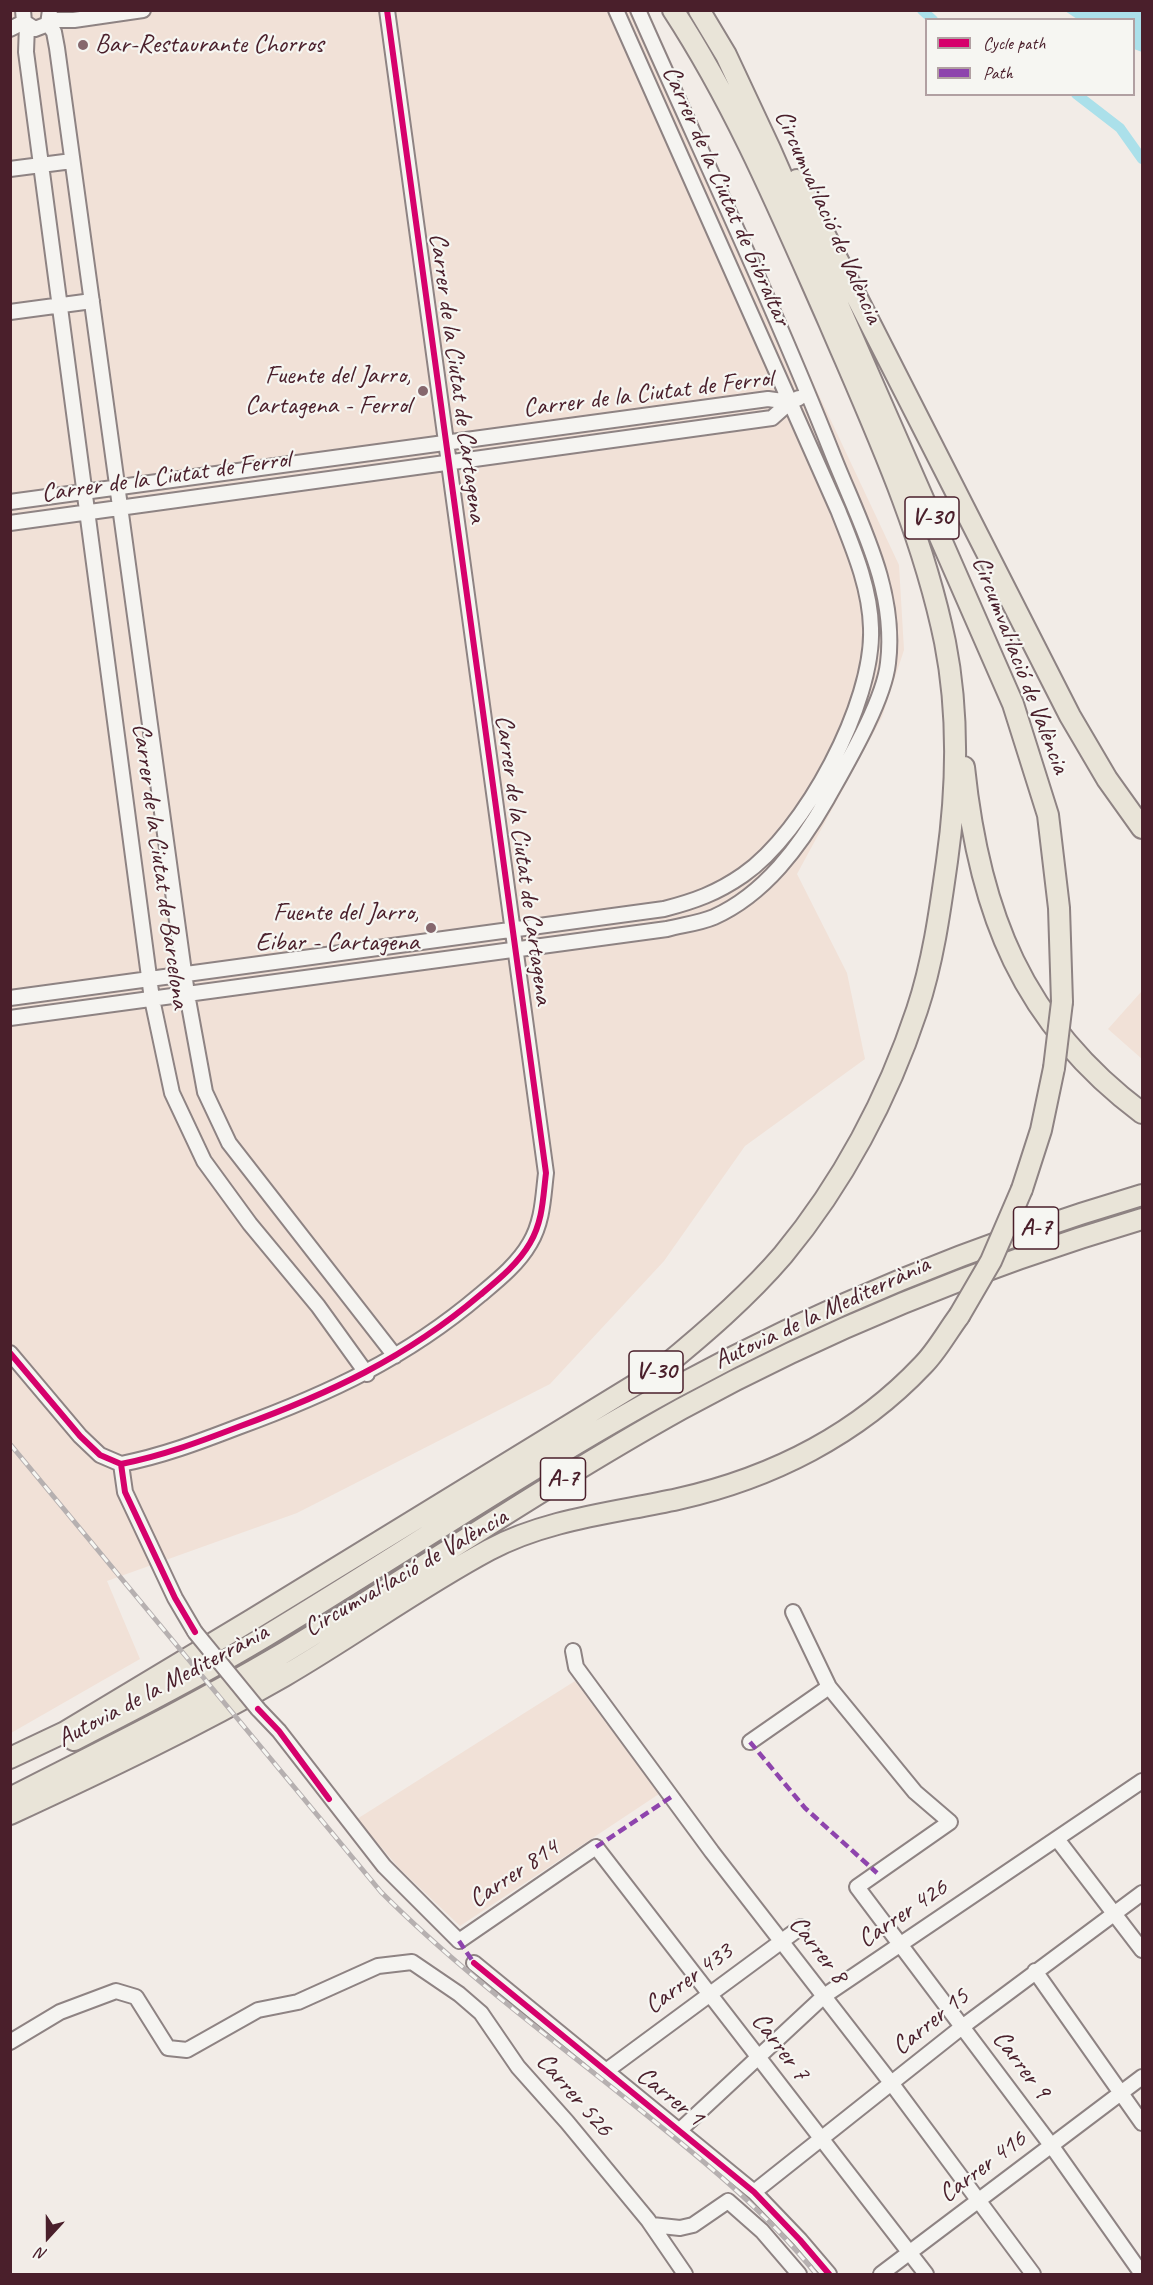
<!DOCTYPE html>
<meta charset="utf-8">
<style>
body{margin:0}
#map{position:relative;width:1153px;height:2285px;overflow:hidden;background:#f2ece7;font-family:Caveat,sans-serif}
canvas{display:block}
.frame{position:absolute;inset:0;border:12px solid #4a1f2b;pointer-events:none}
.legend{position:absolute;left:925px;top:18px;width:210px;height:78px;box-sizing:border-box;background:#f6f6f2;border:2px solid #b1a0a2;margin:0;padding:8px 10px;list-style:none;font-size:18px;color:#4a1f2b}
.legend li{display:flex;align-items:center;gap:12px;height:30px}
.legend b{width:30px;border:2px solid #b1a0a2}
.north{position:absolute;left:18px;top:2207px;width:60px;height:60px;-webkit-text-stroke:4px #f6f6f2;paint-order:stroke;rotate:201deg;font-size:16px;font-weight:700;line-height:24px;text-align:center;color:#4a1f2b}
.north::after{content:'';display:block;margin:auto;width:21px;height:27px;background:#4a1f2b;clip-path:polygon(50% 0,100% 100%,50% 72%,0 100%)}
</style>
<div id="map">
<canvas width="1153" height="2285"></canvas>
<div class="frame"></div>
<ul class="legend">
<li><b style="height:8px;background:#d6006c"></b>Cycle path</li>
<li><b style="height:8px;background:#8e44ad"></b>Path</li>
</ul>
<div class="north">N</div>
</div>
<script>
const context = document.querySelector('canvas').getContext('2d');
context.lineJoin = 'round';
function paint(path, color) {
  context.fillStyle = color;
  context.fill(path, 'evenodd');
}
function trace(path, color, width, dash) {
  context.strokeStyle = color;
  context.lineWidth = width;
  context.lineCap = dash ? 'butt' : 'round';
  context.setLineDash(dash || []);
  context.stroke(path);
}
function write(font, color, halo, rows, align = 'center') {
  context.font = font + ' Caveat,sans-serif';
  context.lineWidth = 4.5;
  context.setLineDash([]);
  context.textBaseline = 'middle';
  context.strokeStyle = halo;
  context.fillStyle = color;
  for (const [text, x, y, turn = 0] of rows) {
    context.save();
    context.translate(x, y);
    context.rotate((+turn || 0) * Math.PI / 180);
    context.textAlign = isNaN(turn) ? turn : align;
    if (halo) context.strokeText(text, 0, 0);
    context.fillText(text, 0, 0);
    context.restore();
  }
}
paint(new Path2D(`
 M 11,11 L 638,11 L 899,565 L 904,650 L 882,717 L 797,874 L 847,973 L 865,1059 L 745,1146 L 664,1261 L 550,1384 L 297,1513 L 107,1581 L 140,1659 L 11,1733 Z
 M 1141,992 L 1142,993 L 1142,1059 L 1108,1029 Z
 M 575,1681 L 659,1794 L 460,1926 L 399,1868 L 357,1819 Z`), '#f1e1d7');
paint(new Path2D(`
 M 1065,11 L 1142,11 L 1142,52 L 1134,49 L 1134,20 L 1077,19 Z`), '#abe0ea');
trace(new Path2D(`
 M 922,10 L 933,20
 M 1076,94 L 1120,128 L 1142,159`), '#abe0ea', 10);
const minor = new Path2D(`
 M 23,10 L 24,22 L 35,29 L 48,24 L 50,10
 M 50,20 L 74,20 L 143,10
 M 48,24 L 54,32 L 57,48 L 187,994 L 205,1092 L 229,1143 L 395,1356
 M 27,25 L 26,52 L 152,999 L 172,1093 L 204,1161 L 250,1224 L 318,1306 L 367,1374
 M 10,29 L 24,22
 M 10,169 L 72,161
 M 10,312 L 92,301
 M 10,502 L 768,399 L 790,402
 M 10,523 L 772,418 L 790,402 L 799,398
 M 10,998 L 664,909 C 695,901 717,893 743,875 C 805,832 874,703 871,628 C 870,587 853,548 838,510 L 616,10
 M 10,1018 L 667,929 C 682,925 700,923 714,917 C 765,894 800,846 827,799 C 846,765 884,701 888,663 C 897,590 860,523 834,458 C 774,306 704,159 638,10
 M 10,1353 L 80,1436 L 100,1455 L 121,1464
 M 121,1464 C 162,1456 199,1442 238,1427 C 328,1394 406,1358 480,1295 C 498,1280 518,1264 530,1243 C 543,1221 543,1197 546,1173 L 387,10
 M 121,1464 L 125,1492 L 175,1598 L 195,1632
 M 793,1612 L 829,1687 L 915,1792 L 950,1822 L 857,1887 L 1051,2145 L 1142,2274
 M 573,1651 L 576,1667 L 712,1852 L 892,2084 L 1033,2274
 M 258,1709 L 279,1731 L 384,1866 L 459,1941 L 596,1847 L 926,2274
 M 750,1742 L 829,1687
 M 1057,1839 L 1142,1950
 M 474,1963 L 754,2192 L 800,2240 L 829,2274
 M 1035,1971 L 1142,2123
 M 10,2042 L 60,2012 L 116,1991 L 136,1997 L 168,2048 L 187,2050 L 258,2010 L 298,2002 L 378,1966 L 412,1962 L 459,1994 L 481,2013 L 518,2067 L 567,2122 L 648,2220 L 685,2274
 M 606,2071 L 801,1927
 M 680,2130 L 824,1996 L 1142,1781
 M 754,2192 L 962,2027 L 1142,1893
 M 652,2225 L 680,2228 L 693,2225 L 728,2201 L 762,2231 L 799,2274
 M 881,2274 L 1142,2077`);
const highway = new Path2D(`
 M 699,10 L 726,55 L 770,149 L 1013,704 L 1048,815 L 1059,908 L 1062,1002
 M 797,180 L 1070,716 L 1107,779 L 1142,828
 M 964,767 C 979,912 1022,1023 1142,1113
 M 1022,1189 L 1041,1130 L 1054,1068
 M 74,1740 C 139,1707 203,1674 266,1636 C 402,1554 534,1464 674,1388 C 823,1307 979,1243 1142,1195
 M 10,1758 L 65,1732 L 253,1619 L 661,1369 C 704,1334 747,1297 783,1255 C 842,1184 888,1098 917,1010 C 933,962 940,911 947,861 C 957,790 959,713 945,642 C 922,530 874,427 829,322 C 782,216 737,108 673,10
 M 10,1798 C 100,1752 190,1708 277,1657 C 412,1576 543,1486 681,1409 C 827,1329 983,1266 1142,1219
 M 10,1814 C 103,1771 195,1727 284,1676 C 353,1636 418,1588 489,1550 C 547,1519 614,1513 678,1499 C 771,1478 857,1435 923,1365 C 937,1351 947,1332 959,1316`);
trace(minor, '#8e8383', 18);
trace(highway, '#8e8383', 24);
trace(minor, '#f5f4f1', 14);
trace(highway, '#e9e4d8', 20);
const rail = new Path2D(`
 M 10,1444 L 381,1892 C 459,1970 548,2036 634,2105 C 699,2157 764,2209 816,2274`);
trace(rail, '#b6b0b0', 5);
trace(rail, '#f6f6f2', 3, [9]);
const minorBridge = new Path2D(`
 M 195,1632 L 258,1709`);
const highwayBridge = new Path2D(`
 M 1054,1068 L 1062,1002
 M 959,1316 L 991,1261 L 1022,1189`);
trace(minorBridge, '#8e8383', 18, []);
trace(highwayBridge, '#8e8383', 24, []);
trace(minorBridge, '#f5f4f1', 14);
trace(highwayBridge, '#e9e4d8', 20);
trace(new Path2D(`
 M 750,1742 L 805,1808 L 877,1873
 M 596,1847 L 671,1797
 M 459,1941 L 474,1963`), '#8e44ad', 4.5, [9, 4.5]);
trace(new Path2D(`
 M 10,1353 L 80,1436 L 100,1455 L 121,1464
 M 121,1464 C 162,1456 199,1442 238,1427 C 328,1394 406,1358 480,1295 C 498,1280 518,1264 530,1243 C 543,1221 543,1197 546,1173 L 387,10
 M 121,1464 L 125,1492 L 175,1598 L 195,1632
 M 258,1709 L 279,1731 L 329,1799
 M 474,1963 L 754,2192 L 800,2240 L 829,2274`), '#d6006c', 6);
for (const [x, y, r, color] of [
 [83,45,6,"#85676d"],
 [423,391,6,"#85676d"],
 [431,928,6,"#85676d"]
]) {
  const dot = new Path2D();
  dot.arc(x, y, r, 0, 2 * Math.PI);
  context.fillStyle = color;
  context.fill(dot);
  trace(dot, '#f6f6f2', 2);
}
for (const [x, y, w] of [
 [932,518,54],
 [1036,1228,45],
 [656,1372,54],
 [563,1479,45]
]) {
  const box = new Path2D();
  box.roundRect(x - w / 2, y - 21, w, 42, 4.5);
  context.fillStyle = '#f6f6f2';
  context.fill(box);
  trace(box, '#4a1f2b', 1.5);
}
write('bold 24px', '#4a1f2b', null, [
 ["V-30",932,518],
 ["A-7",1036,1228],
 ["V-30",656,1372],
 ["A-7",563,1479]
]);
write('26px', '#4a1f2b', '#f6f6f2', [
 ["Bar-Restaurante Chorros",95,45,"left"],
 ["Fuente del Jarro,",411,376],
 ["Cartagena - Ferrol",411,406],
 ["Fuente del Jarro,",419,913],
 ["Eibar - Cartagena",419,943]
], 'right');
write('26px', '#4a1f2b', '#f6f6f2', [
 ["Carrer de la Ciutat de Gibraltar",726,196,66],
 ["Circumval·lació de València",828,217,66],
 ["Carrer de la Ciutat de Cartagena",457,378,82],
 ["Carrer de la Ciutat de Ferrol",648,394,-7],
 ["Carrer de la Ciutat de Ferrol",166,477,-8],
 ["Circumval·lació de València",1020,665,69],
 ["Carrer de la Ciutat de Cartagena",523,860,82],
 ["Carrer de la Ciutat de Barcelona",160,866,82],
 ["Autovia de la Mediterrània",822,1313,-25],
 ["Circumval·lació de València",406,1573,-30],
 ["Autovia de la Mediterrània",163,1686,-28],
 ["Carrer 814",514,1874,-34],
 ["Carrer 426",903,1914,-34],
 ["Carrer 8",818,1950,52],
 ["Carrer 433",689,1979,-36],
 ["Carrer 15",931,2022,-39],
 ["Carrer 7",780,2047,53],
 ["Carrer 9",1021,2065,53],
 ["Carrer 526",574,2095,49],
 ["Carrer 1",670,2097,39],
 ["Carrer 416",983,2167,-37]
]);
</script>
